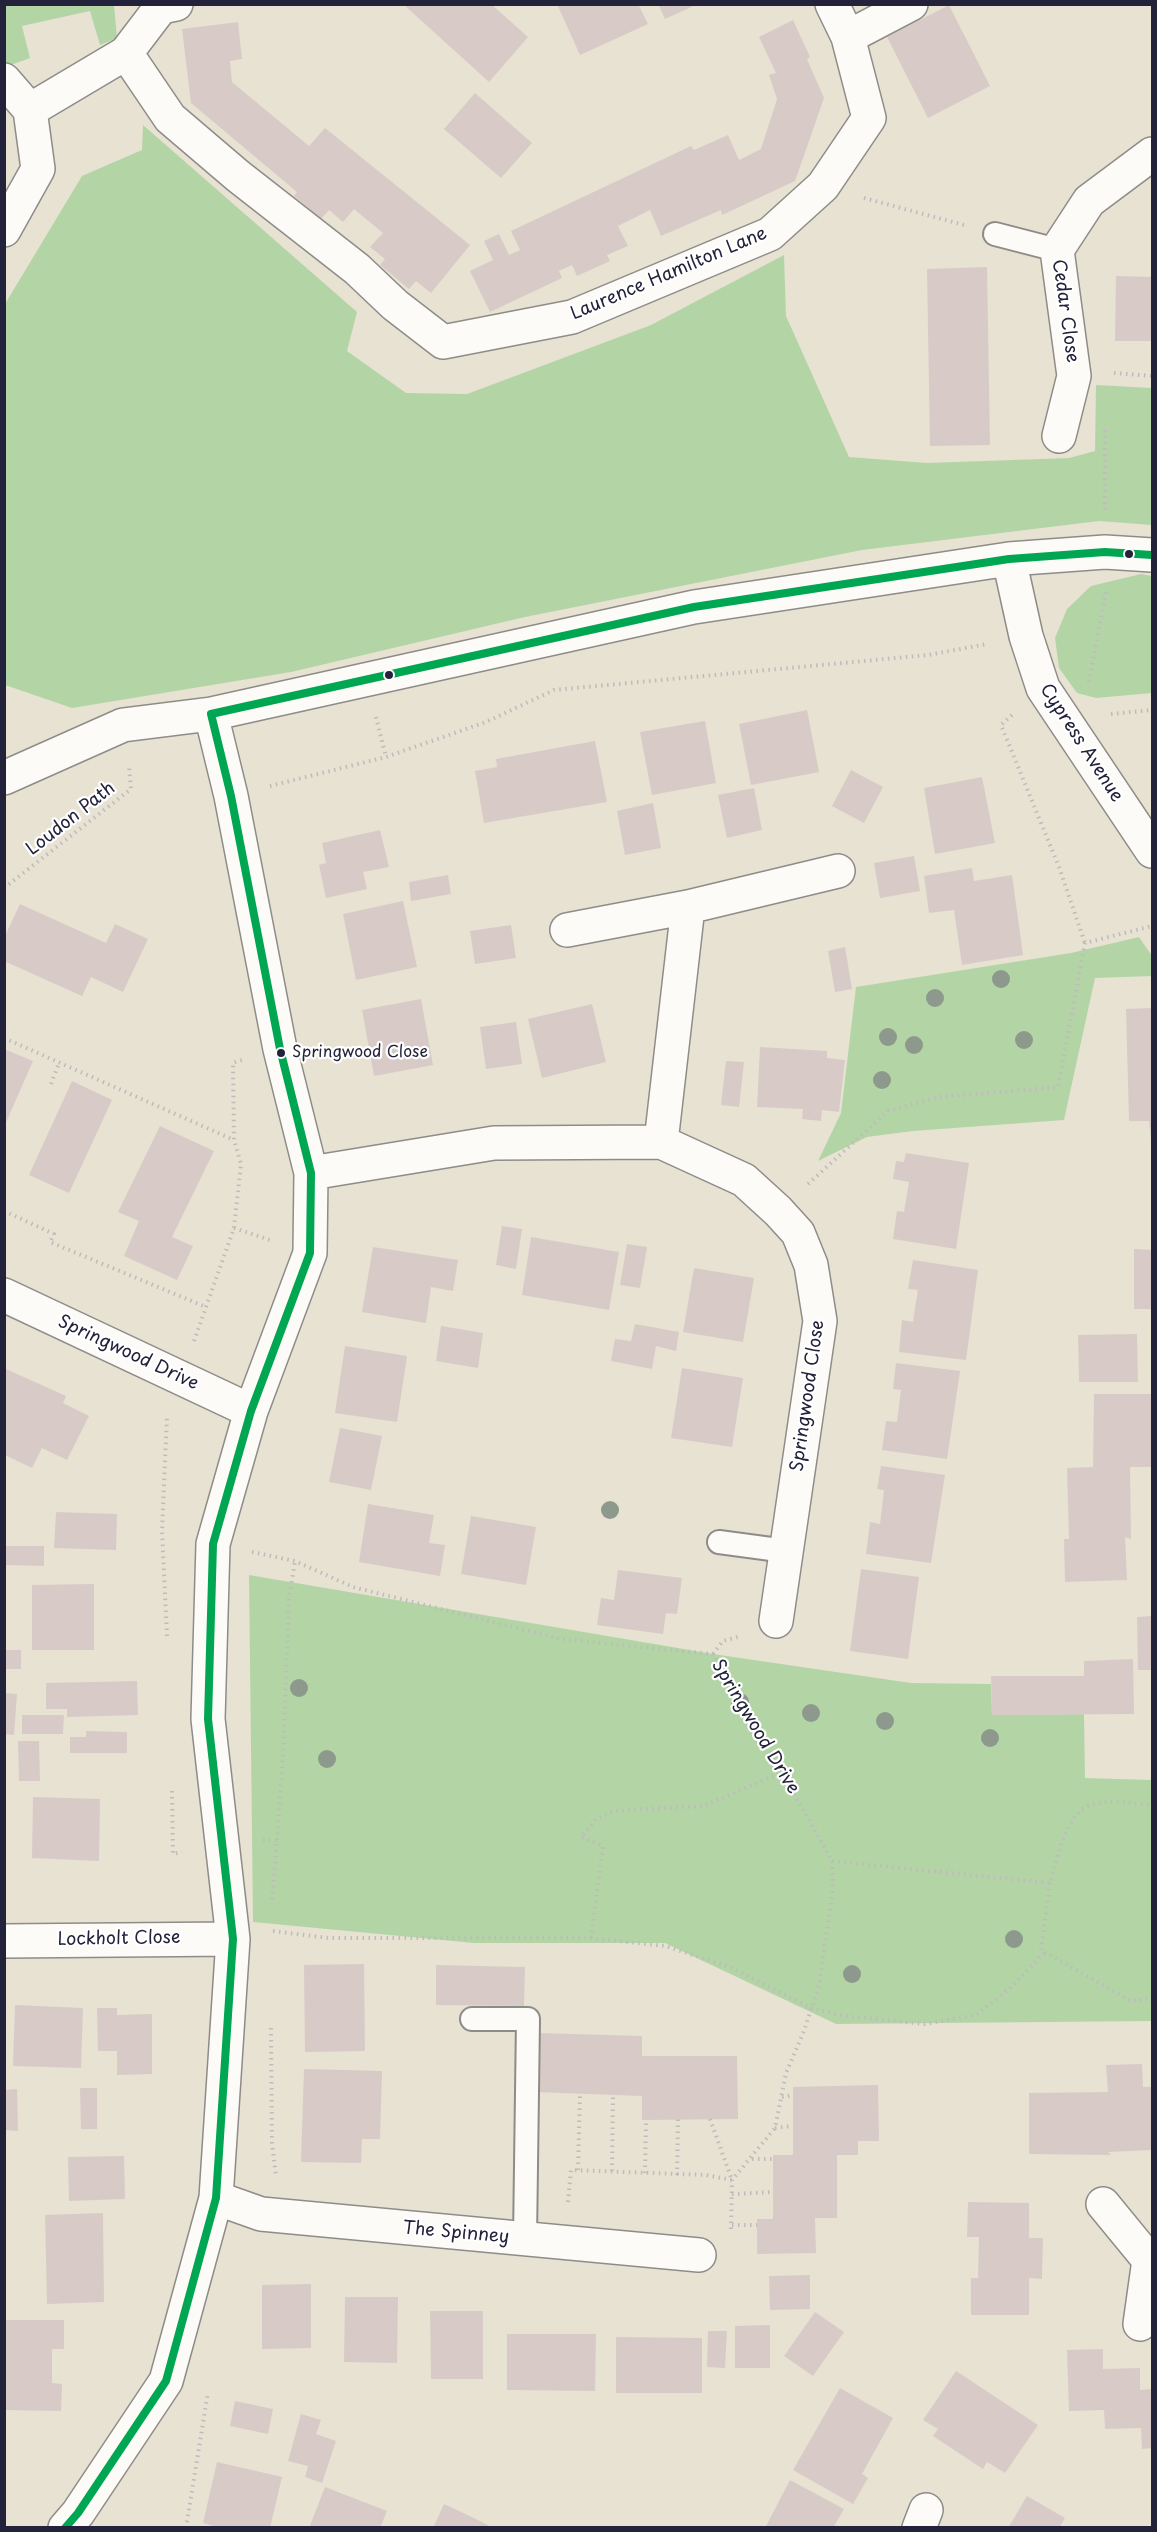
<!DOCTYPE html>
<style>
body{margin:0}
#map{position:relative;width:1157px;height:2532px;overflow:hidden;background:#e8e2d3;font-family:"Playpen Sans",sans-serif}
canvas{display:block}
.frame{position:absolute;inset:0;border:6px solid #22223b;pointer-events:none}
</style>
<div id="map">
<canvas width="1157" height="2532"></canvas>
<div class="frame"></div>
</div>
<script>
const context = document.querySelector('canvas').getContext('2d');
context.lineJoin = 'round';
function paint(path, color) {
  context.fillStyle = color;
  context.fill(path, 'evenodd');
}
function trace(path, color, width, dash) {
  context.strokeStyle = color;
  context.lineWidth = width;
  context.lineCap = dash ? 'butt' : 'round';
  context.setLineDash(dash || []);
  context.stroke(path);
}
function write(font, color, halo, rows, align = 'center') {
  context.font = font + ' "Playpen Sans",sans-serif';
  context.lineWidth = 4.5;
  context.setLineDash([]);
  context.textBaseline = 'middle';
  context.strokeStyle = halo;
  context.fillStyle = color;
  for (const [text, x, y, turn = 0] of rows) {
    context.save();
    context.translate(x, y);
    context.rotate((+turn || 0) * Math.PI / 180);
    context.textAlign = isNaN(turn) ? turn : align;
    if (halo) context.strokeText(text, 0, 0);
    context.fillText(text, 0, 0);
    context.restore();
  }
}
paint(new Path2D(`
 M 4,5 L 114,5 L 117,38 L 100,45 L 90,11 L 22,26 L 30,58 L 8,66 L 4,61 Z
 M 143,125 L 357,312 L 347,351 L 406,393 L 467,394 L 651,325 L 784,255 L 786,316 L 849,457 L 927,463 L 1069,458 L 1095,451 L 1096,385 L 1152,388 L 1152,525 L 1099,521 L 862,550 L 525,617 L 291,672 L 72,708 L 5,685 L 5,304 L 82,176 L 142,150 Z
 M 1141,574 L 1152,576 L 1152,693 L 1096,698 L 1077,693 L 1059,668 L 1055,638 L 1067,609 L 1091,586 Z
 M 1139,937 L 1152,956 L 1152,976 L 1095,978 L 1064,1120 L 913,1131 L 867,1137 L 818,1161 L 841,1113 L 856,987 L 1071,953 Z
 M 249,1575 L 713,1654 L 911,1683 L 991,1684 L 992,1715 L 1084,1714 L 1085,1778 L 1152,1780 L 1152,2021 L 836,2024 L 665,1943 L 474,1943 L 253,1922 Z`), '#b3d5a6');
paint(new Path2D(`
 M 403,4 L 491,4 L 528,37 L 489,82 Z
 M 557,4 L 638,4 L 648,24 L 580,55 Z
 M 658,4 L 698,4 L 665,19 Z
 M 949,5 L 990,86 L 928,118 L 887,37 Z
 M 793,20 L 810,57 L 807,59 L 824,98 L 795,181 L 722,215 L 721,210 L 661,236 L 650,210 L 618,226 L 628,246 L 607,255 L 610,261 L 577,276 L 572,265 L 559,271 L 562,278 L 490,312 L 470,271 L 493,260 L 484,241 L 499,234 L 509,255 L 520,250 L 511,231 L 691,146 L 694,150 L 728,135 L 739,160 L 761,149 L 777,99 L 769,75 L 776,73 L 759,37 Z
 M 238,22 L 242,59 L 230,61 L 232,82 L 309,146 L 325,128 L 470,245 L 431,293 L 416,281 L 409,289 L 380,265 L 385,259 L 370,247 L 383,233 L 354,209 L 343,222 L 329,210 L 321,219 L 294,196 L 297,192 L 191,103 L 182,29 Z
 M 475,93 L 532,143 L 501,178 L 444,129 Z
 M 987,267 L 990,445 L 930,446 L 927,269 Z
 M 1116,276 L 1152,277 L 1152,341 L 1115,341 Z
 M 807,710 L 819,772 L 751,785 L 739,724 Z
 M 705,721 L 716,783 L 652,795 L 640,732 Z
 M 595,741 L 607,802 L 484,823 L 475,771 L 497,767 L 496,759 Z
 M 851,770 L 883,787 L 864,823 L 832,806 Z
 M 982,777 L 995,843 L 935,854 L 924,788 Z
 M 754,788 L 762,830 L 727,838 L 718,795 Z
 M 653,803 L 661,848 L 625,855 L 617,811 Z
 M 380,830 L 389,867 L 363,872 L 367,889 L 326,898 L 319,865 L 326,863 L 322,843 Z
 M 914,856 L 920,891 L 880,898 L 874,863 Z
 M 972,868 L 974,881 L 1012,875 L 1023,955 L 962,965 L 954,910 L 929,913 L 924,876 Z
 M 448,875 L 451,894 L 411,901 L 409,882 Z
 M 403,901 L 417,967 L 356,980 L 343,914 Z
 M 20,904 L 106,943 L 115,924 L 148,939 L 123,992 L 91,977 L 82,996 L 4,961 L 4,938 Z
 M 511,925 L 516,958 L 475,964 L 470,931 Z
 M 845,947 L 852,989 L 835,992 L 828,951 Z
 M 421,999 L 433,1065 L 374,1076 L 362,1010 Z
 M 592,1004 L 606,1062 L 542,1078 L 528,1019 Z
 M 1152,1008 L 1152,1139 L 1151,1139 L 1149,1121 L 1129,1121 L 1126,1009 Z
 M 516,1022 L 522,1064 L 486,1069 L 480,1027 Z
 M 760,1047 L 827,1051 L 827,1058 L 845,1060 L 839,1112 L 822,1110 L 821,1121 L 802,1119 L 803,1109 L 757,1107 Z
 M 4,1049 L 33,1061 L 4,1127 Z
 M 726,1061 L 744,1062 L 739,1107 L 721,1105 Z
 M 72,1081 L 112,1100 L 69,1193 L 29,1175 Z
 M 160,1126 L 214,1151 L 172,1237 L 193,1246 L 177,1280 L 124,1256 L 139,1221 L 118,1212 Z
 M 906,1153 L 969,1163 L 956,1249 L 893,1239 L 897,1211 L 904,1212 L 909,1182 L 893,1179 L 896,1161 L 904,1162 Z
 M 502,1226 L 522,1229 L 516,1269 L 496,1265 Z
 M 531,1237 L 619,1252 L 609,1310 L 522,1295 Z
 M 627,1244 L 647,1247 L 640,1288 L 620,1285 Z
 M 373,1247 L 458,1260 L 453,1291 L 431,1287 L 426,1323 L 362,1312 Z
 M 1134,1249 L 1152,1250 L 1152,1311 L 1150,1309 L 1134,1309 Z
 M 913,1260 L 978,1270 L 966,1360 L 899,1352 L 902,1320 L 913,1322 L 915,1308 L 918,1290 L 908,1289 Z
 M 694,1268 L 754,1278 L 743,1342 L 683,1332 Z
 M 635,1324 L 679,1332 L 676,1351 L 656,1346 L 652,1369 L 611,1361 L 615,1339 L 631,1341 Z
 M 441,1326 L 483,1333 L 478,1368 L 436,1361 Z
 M 1137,1334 L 1138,1382 L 1079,1382 L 1078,1335 Z
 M 345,1346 L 407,1356 L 397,1422 L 335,1413 Z
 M 896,1363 L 960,1371 L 947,1459 L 882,1450 L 886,1421 L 897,1422 L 901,1390 L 893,1389 Z
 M 682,1368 L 743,1378 L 732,1447 L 671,1438 Z
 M 6,1369 L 66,1396 L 63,1403 L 89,1416 L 67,1460 L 42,1448 L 32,1468 L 5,1455 L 5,1373 Z
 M 1094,1394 L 1152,1394 L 1152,1467 L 1130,1467 L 1131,1539 L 1125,1537 L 1127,1580 L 1065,1582 L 1064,1539 L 1069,1539 L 1067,1468 L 1093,1467 Z
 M 340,1428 L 382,1436 L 371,1490 L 329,1482 Z
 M 881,1466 L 945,1475 L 931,1563 L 866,1554 L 870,1522 L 880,1524 L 884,1490 L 877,1489 Z
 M 368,1504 L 434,1515 L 429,1543 L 445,1545 L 440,1576 L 359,1562 Z
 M 56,1512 L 117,1514 L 116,1550 L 54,1548 Z
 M 471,1516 L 536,1527 L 526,1585 L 461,1574 Z
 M 4,1546 L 44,1546 L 44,1566 L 4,1565 Z
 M 861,1569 L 919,1577 L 908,1659 L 850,1651 Z
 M 618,1570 L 682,1578 L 677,1614 L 666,1613 L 663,1634 L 597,1625 L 601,1598 L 614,1600 Z
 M 94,1584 L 94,1650 L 32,1650 L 32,1585 Z
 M 1152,1616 L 1152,1670 L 1138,1670 L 1137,1617 Z
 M 4,1650 L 21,1650 L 21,1669 L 4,1669 Z
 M 1133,1659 L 1134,1714 L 992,1715 L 991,1676 L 1084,1676 L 1084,1661 Z
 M 137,1681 L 138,1715 L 67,1717 L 67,1709 L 46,1709 L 46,1683 Z
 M 4,1693 L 17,1694 L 14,1735 L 4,1734 Z
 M 22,1715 L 64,1715 L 63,1734 L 22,1734 Z
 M 86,1731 L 127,1732 L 127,1753 L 70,1753 L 70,1737 L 86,1737 Z
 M 18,1741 L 39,1741 L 40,1781 L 19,1781 Z
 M 33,1797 L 100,1799 L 99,1861 L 32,1858 Z
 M 364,1964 L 365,2051 L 305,2052 L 304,1965 Z
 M 436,1965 L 525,1967 L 524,2006 L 436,2005 Z
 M 15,2005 L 83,2008 L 81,2068 L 13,2066 Z
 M 97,2008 L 117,2008 L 117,2015 L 152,2014 L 152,2074 L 117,2075 L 117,2051 L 98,2051 Z
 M 538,2033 L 642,2036 L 642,2056 L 737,2056 L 738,2119 L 642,2120 L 642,2096 L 535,2092 Z
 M 1142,2064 L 1143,2087 L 1152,2087 L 1152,2150 L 1108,2152 L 1111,2155 L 1029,2154 L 1029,2093 L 1108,2092 L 1106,2065 Z
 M 304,2069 L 382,2071 L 380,2139 L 362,2139 L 361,2163 L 301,2162 Z
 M 878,2085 L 879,2141 L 858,2141 L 858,2155 L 837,2155 L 837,2218 L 815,2218 L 816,2253 L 757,2254 L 757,2219 L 773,2219 L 773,2155 L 793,2155 L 793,2087 Z
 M 80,2088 L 97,2088 L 97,2129 L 81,2129 Z
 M 17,2089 L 18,2131 L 4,2130 L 4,2090 Z
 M 124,2156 L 125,2199 L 69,2201 L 68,2157 Z
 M 968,2202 L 1029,2203 L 1029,2238 L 1043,2238 L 1042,2279 L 1029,2278 L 1029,2315 L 971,2315 L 971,2278 L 978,2278 L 979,2237 L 967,2237 Z
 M 103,2213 L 104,2302 L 47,2304 L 45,2215 Z
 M 810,2275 L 810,2309 L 770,2310 L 769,2276 Z
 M 311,2284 L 311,2348 L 262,2349 L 262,2285 Z
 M 345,2297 L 398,2297 L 397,2363 L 344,2362 Z
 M 430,2311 L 483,2311 L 483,2379 L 431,2379 Z
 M 815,2312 L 844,2332 L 813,2376 L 784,2356 Z
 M 4,2320 L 64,2320 L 64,2349 L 52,2349 L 52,2383 L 62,2384 L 61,2411 L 4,2410 Z
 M 770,2325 L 770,2368 L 735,2368 L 735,2326 Z
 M 708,2331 L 727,2331 L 725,2368 L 707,2367 Z
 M 507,2334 L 596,2334 L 595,2391 L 507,2390 Z
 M 616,2337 L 702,2338 L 702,2393 L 616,2393 Z
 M 1103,2349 L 1103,2369 L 1140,2368 L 1140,2390 L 1152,2389 L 1152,2448 L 1142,2449 L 1141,2428 L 1105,2429 L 1104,2410 L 1069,2411 L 1067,2350 Z
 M 956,2371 L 1038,2425 L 1005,2473 L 987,2462 L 983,2469 L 933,2436 L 938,2429 L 923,2420 Z
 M 840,2388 L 893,2418 L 862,2474 L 868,2478 L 853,2504 L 793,2470 Z
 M 235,2401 L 273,2409 L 268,2434 L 230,2426 Z
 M 301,2414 L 321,2420 L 316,2434 L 336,2441 L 322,2483 L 305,2477 L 308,2466 L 288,2461 Z
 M 217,2462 L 282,2477 L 270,2528 L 220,2528 L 203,2523 Z
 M 790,2480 L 844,2509 L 833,2528 L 765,2528 Z
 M 325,2487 L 387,2511 L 380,2528 L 309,2528 Z
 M 1027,2496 L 1065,2518 L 1059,2528 L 1008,2528 Z
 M 444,2504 L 478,2520 L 493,2528 L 433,2528 Z`), '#d8cbc7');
const lane = new Path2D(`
 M 995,234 L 1057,250
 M 719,1542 L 786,1551
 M 472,2019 L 528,2019 L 525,2239`);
const street = new Path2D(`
 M 848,37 L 911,4
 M 126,53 L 170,118 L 238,176 L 357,269 L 395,305 L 443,342 L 572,317 L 770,234 L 823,186 L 869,118 L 848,37 L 832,4
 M 4,80 L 30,110 L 38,169 L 4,230
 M 30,110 L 126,53 L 161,7 L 176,4
 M 1059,436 L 1074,376 L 1057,250 L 1089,201 L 1152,154
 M 1009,559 L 1026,636 L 1043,688 L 1152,851
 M 4,778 L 123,725 L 211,714 L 694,607 L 1009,559 L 1105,552 L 1152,555
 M 567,930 L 688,907 L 838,871
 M 661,1142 L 688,907
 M 311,1173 L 494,1143 L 661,1142 L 744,1180 L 778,1211 L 798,1233 L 811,1265 L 820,1321 L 776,1621
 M 4,1295 L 251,1411
 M 4,1941 L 233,1939
 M 216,2198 L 261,2214 L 699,2255
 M 1103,2204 L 1149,2260 L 1140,2324
 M 65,2528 L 78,2513 L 166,2381 L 216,2198 L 233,1939 L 208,1719 L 213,1544 L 251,1411 L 310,1253 L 311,1173 L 280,1049 L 231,796 L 211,714
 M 919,2528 L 926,2510`);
trace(lane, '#8e8c88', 26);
trace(street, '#8e8c88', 36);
trace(new Path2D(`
 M 864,198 L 964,225
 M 1114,373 L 1152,376
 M 1105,430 L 1105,513
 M 1089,682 L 1106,592
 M 1111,714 L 1152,710
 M 1012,715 L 1001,725 L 1059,867 L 1085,943
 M 376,717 L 386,757
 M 270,786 L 386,757 L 486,722 L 554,690 L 928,655 L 987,644
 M 4,888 L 131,789 L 129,767
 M 4,1038 L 234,1140
 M 51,1084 L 59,1063
 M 808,1184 L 888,1111 L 939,1097 L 1058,1087 L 1085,943 L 1152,926
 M 4,1211 L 54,1234 L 50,1242 L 206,1307
 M 234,1228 L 270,1240
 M 194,1341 L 234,1228 L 241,1164 L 234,1140 L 233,1063 L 242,1060
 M 252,1552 L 295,1561 L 353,1587 L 561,1639 L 713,1654 L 782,1772 L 832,1861 L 1050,1883 C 1057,1861 1065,1816 1088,1806 C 1106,1798 1133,1804 1152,1805
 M 167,1636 L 162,1532 L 167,1416
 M 713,1654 L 723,1641 L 741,1636
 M 172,1791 L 173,1854 L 182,1852
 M 263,1840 L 277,1840 L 272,1900
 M 277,1840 L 283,1756 L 289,1599 L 295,1561
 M 1050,1883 L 1041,1950 L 1131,2001 L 1152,1999
 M 273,1931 L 329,1938 L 591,1938 L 665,1946 L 730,1967 L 811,2008 L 846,2016 L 925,2024 L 976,2015 L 1009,1989 L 1045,1952
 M 591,1938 L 603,1846 L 581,1837 L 596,1819 L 613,1811 L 704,1806 L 782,1772
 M 271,2028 L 272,2143 L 276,2176
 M 782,2097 L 793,2095
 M 710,2119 L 732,2180
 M 775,2128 L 792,2126
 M 752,2159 L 773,2159
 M 578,2170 L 580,2094
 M 612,2171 L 613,2096
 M 645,2173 L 646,2120
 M 677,2175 L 678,2119
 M 732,2194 L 773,2192
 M 568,2202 L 571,2170 L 706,2175 L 732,2180
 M 732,2225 L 757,2225
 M 731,2229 L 732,2180 L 775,2128 L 786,2073 L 804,2031 L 819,1985 L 833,1889 L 832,1861
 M 186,2528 L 208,2392`), '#bdbbbb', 4, [1.5, 4.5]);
trace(lane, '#fcfbf8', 22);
trace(street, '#fcfbf8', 33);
trace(new Path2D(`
 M 65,2528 L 78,2513 L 166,2381 L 216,2198 L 233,1939 L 208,1719 L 213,1544 L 251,1411 L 310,1253 L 311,1173 L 280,1049 L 231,796 L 211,714 L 694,607 L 1009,559 L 1105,552 L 1152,555`), '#00a651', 8);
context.fillStyle = '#8e998d';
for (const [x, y] of [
 [1001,979],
 [935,998],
 [888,1037],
 [1024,1040],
 [914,1045],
 [882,1080],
 [610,1510],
 [299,1688],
 [740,1702],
 [811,1713],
 [885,1721],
 [990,1738],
 [327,1759],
 [1014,1939],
 [852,1974]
]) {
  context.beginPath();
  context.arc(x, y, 9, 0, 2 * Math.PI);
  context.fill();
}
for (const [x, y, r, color] of [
 [1129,554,5,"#22223b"],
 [389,675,5,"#22223b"],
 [281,1053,5,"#22223b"]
]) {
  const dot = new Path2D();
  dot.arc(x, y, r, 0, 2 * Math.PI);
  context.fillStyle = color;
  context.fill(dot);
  trace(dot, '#fff', 2);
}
write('16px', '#22223b', '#fff', [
 ["Springwood Close",292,1053]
], 'left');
write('18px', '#22223b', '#fff', [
 ["Laurence Hamilton Lane",669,274,-23],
 ["Cedar Close",1065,311,82],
 ["Cypress Avenue",1081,743,57],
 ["Loudon Path",71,819,-38],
 ["Springwood Drive",128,1353,25],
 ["Springwood Close",808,1396,-82],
 ["Springwood Drive",755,1727,59],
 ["Lockholt Close",119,1939,-1],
 ["The Spinney",456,2233,5]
]);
</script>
